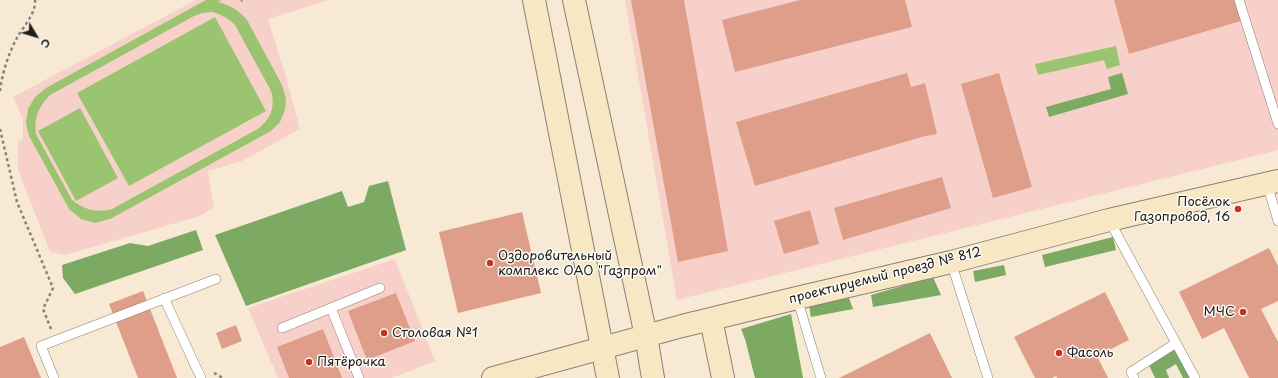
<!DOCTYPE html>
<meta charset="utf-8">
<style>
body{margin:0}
#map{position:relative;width:1278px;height:378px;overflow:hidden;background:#f7e9d4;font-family:"Playpen Sans",sans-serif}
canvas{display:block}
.north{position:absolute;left:16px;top:16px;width:40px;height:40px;-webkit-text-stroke:3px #fdfcf7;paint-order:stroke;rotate:128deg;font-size:11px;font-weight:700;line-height:16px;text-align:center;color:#1c1c1c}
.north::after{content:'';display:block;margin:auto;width:14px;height:18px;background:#1c1c1c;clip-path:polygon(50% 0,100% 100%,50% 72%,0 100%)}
</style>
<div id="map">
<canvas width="1278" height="378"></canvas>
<div class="north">С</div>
</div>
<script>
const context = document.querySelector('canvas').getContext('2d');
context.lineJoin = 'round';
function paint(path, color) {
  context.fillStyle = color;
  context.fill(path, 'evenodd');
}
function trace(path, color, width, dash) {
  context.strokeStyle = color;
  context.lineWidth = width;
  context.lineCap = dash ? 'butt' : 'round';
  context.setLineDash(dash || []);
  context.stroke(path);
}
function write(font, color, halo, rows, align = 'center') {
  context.font = font + ' "Playpen Sans",sans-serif';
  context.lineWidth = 3;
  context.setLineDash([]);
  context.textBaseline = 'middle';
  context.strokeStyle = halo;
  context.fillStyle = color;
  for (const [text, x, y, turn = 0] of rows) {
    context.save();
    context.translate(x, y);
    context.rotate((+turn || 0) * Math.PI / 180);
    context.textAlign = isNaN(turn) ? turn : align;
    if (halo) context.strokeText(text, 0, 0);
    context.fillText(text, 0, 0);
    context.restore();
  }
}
paint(new Path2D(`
 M 196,0 L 329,0 L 268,19 L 287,81 L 300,129 L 242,161 L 208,171 L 214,207 L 200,216 L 65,255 L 50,252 L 18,170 L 18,142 L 23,139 L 23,119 L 13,97 Z
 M 625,0 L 1278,0 L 1278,150 L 677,300 Z
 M 395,259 L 435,361 L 392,378 L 278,378 L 248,308 Z`), '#f7d1c9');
paint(new Path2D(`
 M 206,0 L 221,0 L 218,2 C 230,5 239,10 247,20 L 282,85 L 286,99 L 285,110 L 280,122 L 271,131 L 110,219 L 95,223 L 81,219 L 69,209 L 29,136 L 26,123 L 28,109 L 35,97 L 46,88 ZM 211,12 C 221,14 228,18 235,25 L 271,91 C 276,107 270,121 256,130 L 112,209 C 97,213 85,210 72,200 L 36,134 C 34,118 38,107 50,95 L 194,16 L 202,13 Z
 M 215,17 L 266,111 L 129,186 L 77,93 Z
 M 1116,46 L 1120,65 L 1107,69 L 1104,60 L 1038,75 L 1035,64 Z
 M 80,108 L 118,178 L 76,201 L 38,131 Z`), '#9bc470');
paint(new Path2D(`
 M 1122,73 L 1128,94 L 1049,117 L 1046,107 L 1111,89 L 1108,77 Z
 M 388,181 L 406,250 L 246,306 L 215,235 L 342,191 L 348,207 L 364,202 L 369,186 Z
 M 196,230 L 203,250 L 75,294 L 63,278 L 62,265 L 130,243 L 148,246 Z
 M 1113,237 L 1116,250 L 1045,267 L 1042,255 Z
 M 1004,265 L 1006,275 L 975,282 L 973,271 Z
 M 933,277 L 941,295 L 873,307 L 871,295 Z
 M 849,298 L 853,309 L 811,317 L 809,306 Z
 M 791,314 L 803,378 L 755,378 L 745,339 L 741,329 Z
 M 1177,349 L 1191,378 L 1183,378 L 1176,364 L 1166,370 L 1169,378 L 1155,378 L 1148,363 Z`), '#7caa62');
paint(new Path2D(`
 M 631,0 L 684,0 L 728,251 L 678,262 Z
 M 800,0 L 905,0 L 912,27 L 735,72 L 722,20 Z
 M 1114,0 L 1235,0 L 1241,21 L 1129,54 Z
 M 907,73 L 911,87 L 925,83 L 937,134 L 925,136 L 755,186 L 736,122 Z
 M 999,73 L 1032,187 L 993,198 L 961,84 Z
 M 942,177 L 951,208 L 843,240 L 834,208 Z
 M 810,210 L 819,244 L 784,254 L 774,221 Z
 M 522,212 L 541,293 L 458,313 L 439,232 Z
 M 1269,248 L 1278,266 L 1278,301 L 1261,309 L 1278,342 L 1278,378 L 1249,378 L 1224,328 L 1202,339 L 1179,292 Z
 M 143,291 L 177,378 L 138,378 L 109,304 Z
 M 1105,292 L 1129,340 L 1097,356 L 1108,378 L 1057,378 L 1056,376 L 1052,378 L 1035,378 L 1014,337 Z
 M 396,293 L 415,341 L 367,360 L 348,311 Z
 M 236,325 L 242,341 L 222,349 L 216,333 Z
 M 323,329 L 342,378 L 289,378 L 277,347 Z
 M 930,333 L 952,378 L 839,378 Z
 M 24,337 L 41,378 L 0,378 L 0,347 Z`), '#de9e89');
const lane = new Path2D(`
 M 1239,0 L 1278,124
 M 1267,184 L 1278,221
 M 1109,220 L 1176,343 L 1131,372 L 1134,378
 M 951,262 L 988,378
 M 164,298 L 201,378
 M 797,298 L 821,378
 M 331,308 L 359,378
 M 282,328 L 380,288
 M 1176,343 L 1195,378
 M 54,378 L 41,346 L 216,279`);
const secondary = new Path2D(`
 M 534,0 L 608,378
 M 574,0 L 646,336 L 653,378
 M 711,319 L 723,378
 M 493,378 L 682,326 L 797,298 L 951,262 L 1109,220 L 1278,181`);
trace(lane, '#8a8278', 10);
trace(secondary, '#8a8278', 24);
trace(new Path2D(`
 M 241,1 L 242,0
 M 0,91 C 2,73 9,52 18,36 C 24,26 36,13 35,0
 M 0,129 L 17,202 L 53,288 L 43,309 L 51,329
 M 214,373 L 223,378`), '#8a8278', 2.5, [3, 3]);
trace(lane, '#fff', 9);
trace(secondary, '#f8e7c3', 22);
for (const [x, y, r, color] of [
 [1238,209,4,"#c8321e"],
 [490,263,4,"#c8321e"],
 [1243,312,4,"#c8321e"],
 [384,333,4,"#c8321e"],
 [1059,353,4,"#c8321e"],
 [309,362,4,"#c8321e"]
]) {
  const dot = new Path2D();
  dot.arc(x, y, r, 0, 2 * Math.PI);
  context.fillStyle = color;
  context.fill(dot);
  trace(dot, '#fdfcf7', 1.5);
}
write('13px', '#1c1c1c', '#fdfcf7', [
 ["Посёлок",1230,202,"right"],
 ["Газопровод, 16",1230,217,"right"],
 ["Оздоровительный",498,256],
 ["комплекс ОАО \"Газпром\"",498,271],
 ["МЧС",1235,312,"right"],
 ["Столовая №1",392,333],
 ["Фасоль",1067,353],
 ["Пятёрочка",317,362]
], 'left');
write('13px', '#1c1c1c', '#fdfcf7', [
 ["проектируемый проезд № 812",885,276,-14]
]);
</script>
